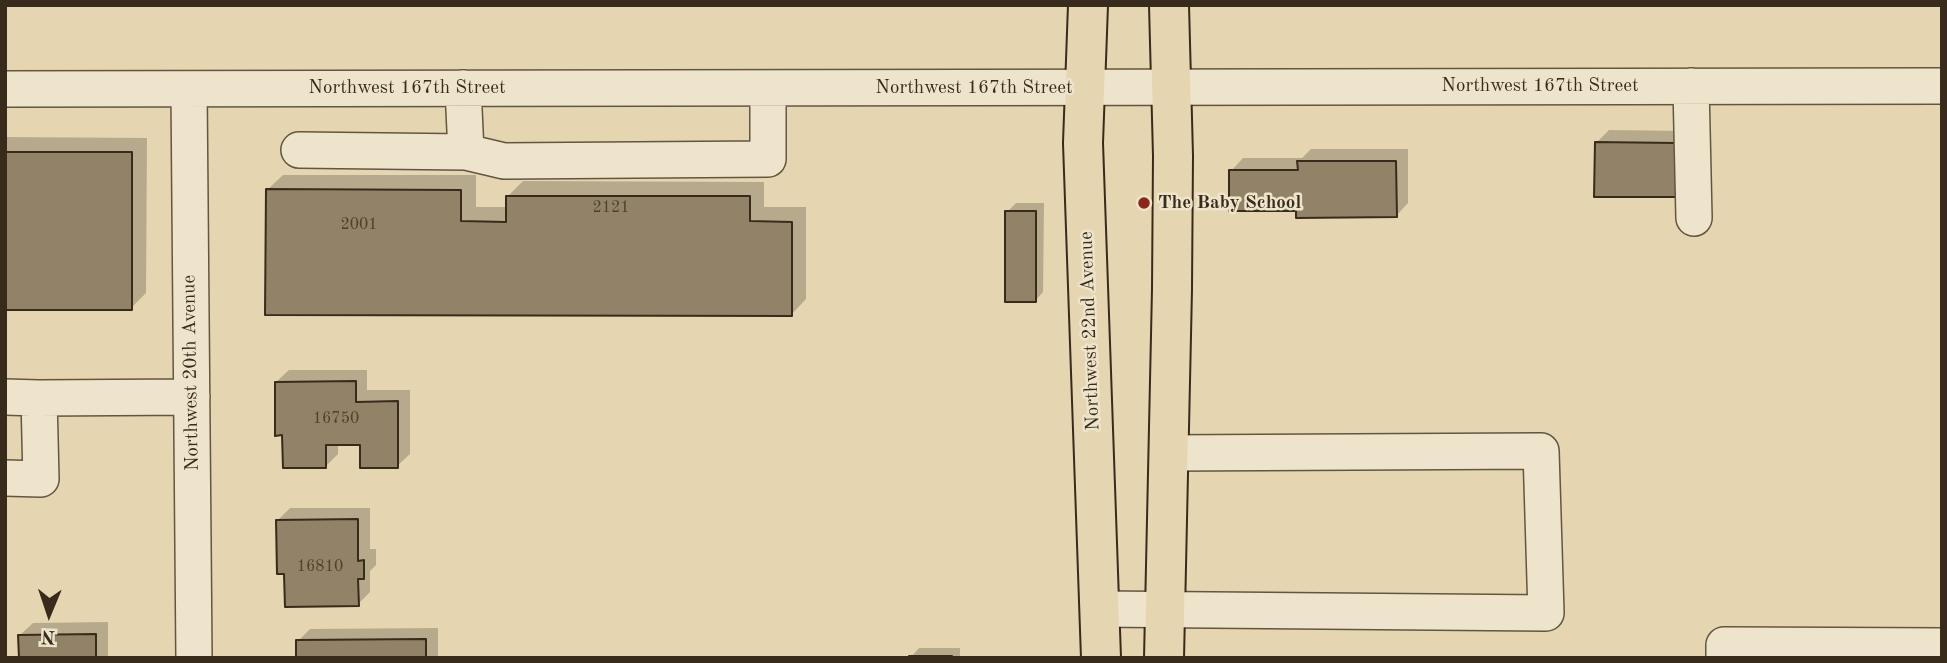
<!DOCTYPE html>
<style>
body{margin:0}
#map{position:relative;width:1947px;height:663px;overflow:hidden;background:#e5d5b0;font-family:"Old Standard TT",serif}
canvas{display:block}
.frame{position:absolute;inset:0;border:7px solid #382b1b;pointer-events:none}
.north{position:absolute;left:14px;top:579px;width:70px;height:70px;-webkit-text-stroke:5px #eee4cc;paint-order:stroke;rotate:182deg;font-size:19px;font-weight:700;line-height:28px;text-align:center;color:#382b1b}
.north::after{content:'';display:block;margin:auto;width:24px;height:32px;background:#382b1b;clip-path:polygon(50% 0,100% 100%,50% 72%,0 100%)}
</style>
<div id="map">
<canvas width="1947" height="663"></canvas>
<div class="frame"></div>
<div class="north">N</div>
</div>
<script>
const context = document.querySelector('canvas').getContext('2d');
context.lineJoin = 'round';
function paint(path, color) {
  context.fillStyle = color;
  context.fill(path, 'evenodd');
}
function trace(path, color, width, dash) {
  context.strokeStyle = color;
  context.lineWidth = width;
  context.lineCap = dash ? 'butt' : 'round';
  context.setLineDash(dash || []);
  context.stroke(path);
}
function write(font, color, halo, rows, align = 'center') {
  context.font = font + ' "Old Standard TT",serif';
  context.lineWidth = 5;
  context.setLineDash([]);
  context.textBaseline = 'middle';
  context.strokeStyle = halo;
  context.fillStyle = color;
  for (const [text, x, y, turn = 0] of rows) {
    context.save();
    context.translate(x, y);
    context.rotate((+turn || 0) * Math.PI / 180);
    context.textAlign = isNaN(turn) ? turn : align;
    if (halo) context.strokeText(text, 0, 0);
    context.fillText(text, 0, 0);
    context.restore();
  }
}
paint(new Path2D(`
 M 1609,130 L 1689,131 L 1688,183 L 1596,143 Z
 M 5,137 L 147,138 L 146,293 L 131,308 L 5,308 Z
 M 1311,149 L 1408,149 L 1408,203 L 1396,216 L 1298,209 L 1231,171 L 1243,158 L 1302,158 Z
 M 283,175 L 476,175 L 476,207 L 507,207 L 507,197 L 523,181 L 764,182 L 764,207 L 806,207 L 806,299 L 791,315 L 267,190 Z
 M 1016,203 L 1044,203 L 1043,292 L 1035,301 L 1007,212 Z
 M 289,370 L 367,370 L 367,390 L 410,390 L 410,454 L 397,466 L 362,443 L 338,443 L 338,454 L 326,466 L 284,434 L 276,382 Z
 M 290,508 L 370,508 L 370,549 L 376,549 L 376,565 L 370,571 L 370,592 L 358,604 L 286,572 L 278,520 Z
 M 108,622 L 108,658 L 20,658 L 20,635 L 33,623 Z
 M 438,628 L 438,658 L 298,658 L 298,641 L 310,629 Z
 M 919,648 L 960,648 L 960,658 L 910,658 Z`), '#0003');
const building = new Path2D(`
 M 1595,142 L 1677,143 L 1677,197 L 1594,197 Z
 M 5,152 L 132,152 L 132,310 L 5,310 Z
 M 1297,161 L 1396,161 L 1397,217 L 1296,218 L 1296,211 L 1229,211 L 1229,170 L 1298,170 Z
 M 266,189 L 461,190 L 461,221 L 506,222 L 506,196 L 750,196 L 750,221 L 792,222 L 792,316 L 265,315 Z
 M 1005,211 L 1036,211 L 1036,302 L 1005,302 Z
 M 356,381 L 356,402 L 398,401 L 398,468 L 360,468 L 360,445 L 326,445 L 326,468 L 283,468 L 282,435 L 275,436 L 275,382 Z
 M 358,519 L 358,561 L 364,560 L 364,579 L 358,579 L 359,606 L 285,607 L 284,574 L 277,574 L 276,520 Z
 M 96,634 L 96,658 L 19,658 L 18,635 Z
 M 426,639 L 426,658 L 296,658 L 296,640 Z
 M 909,656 L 952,656 L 952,658 L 909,658 Z`);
paint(building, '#928368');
trace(building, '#382b1b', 2);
const minor = new Path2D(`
 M 1691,86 L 1694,218
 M 463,88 L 466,152
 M 5,89 L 1942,86
 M 189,89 L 194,658
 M 299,150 L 466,152 L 504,161 L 768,159 L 768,88
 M 5,397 L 39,398 L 41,479 L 5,478
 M 39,398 L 192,397
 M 1100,609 L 1546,613 L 1541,451 L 1168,453
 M 1724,658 L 1724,645 L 1942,646`);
const major = new Path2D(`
 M 1088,5 L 1083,143 L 1101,658
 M 1164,658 L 1172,289 L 1173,156 L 1169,5`);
trace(minor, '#635640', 38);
trace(major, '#382b1b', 42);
trace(minor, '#eee4cc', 35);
trace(major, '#e5d5b0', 38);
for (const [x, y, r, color] of [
 [1144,203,7,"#8f2418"]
]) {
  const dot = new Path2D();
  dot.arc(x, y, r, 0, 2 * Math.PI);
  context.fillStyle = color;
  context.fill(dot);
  trace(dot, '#eee4cc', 2.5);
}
write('16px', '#4e412e', null, [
 ["2121",611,208],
 ["2001",359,225],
 ["16750",336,419],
 ["16810",320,567]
]);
write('19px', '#382b1b', '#eee4cc', [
 ["Northwest 167th Street",1540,86],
 ["Northwest 167th Street",407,88],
 ["Northwest 167th Street",974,88],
 ["Northwest 22nd Avenue",1090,331,-92],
 ["Northwest 20th Avenue",191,373,-91]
]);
write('bold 19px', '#382b1b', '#eee4cc', [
 ["The Baby School",1158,203]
], 'left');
</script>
